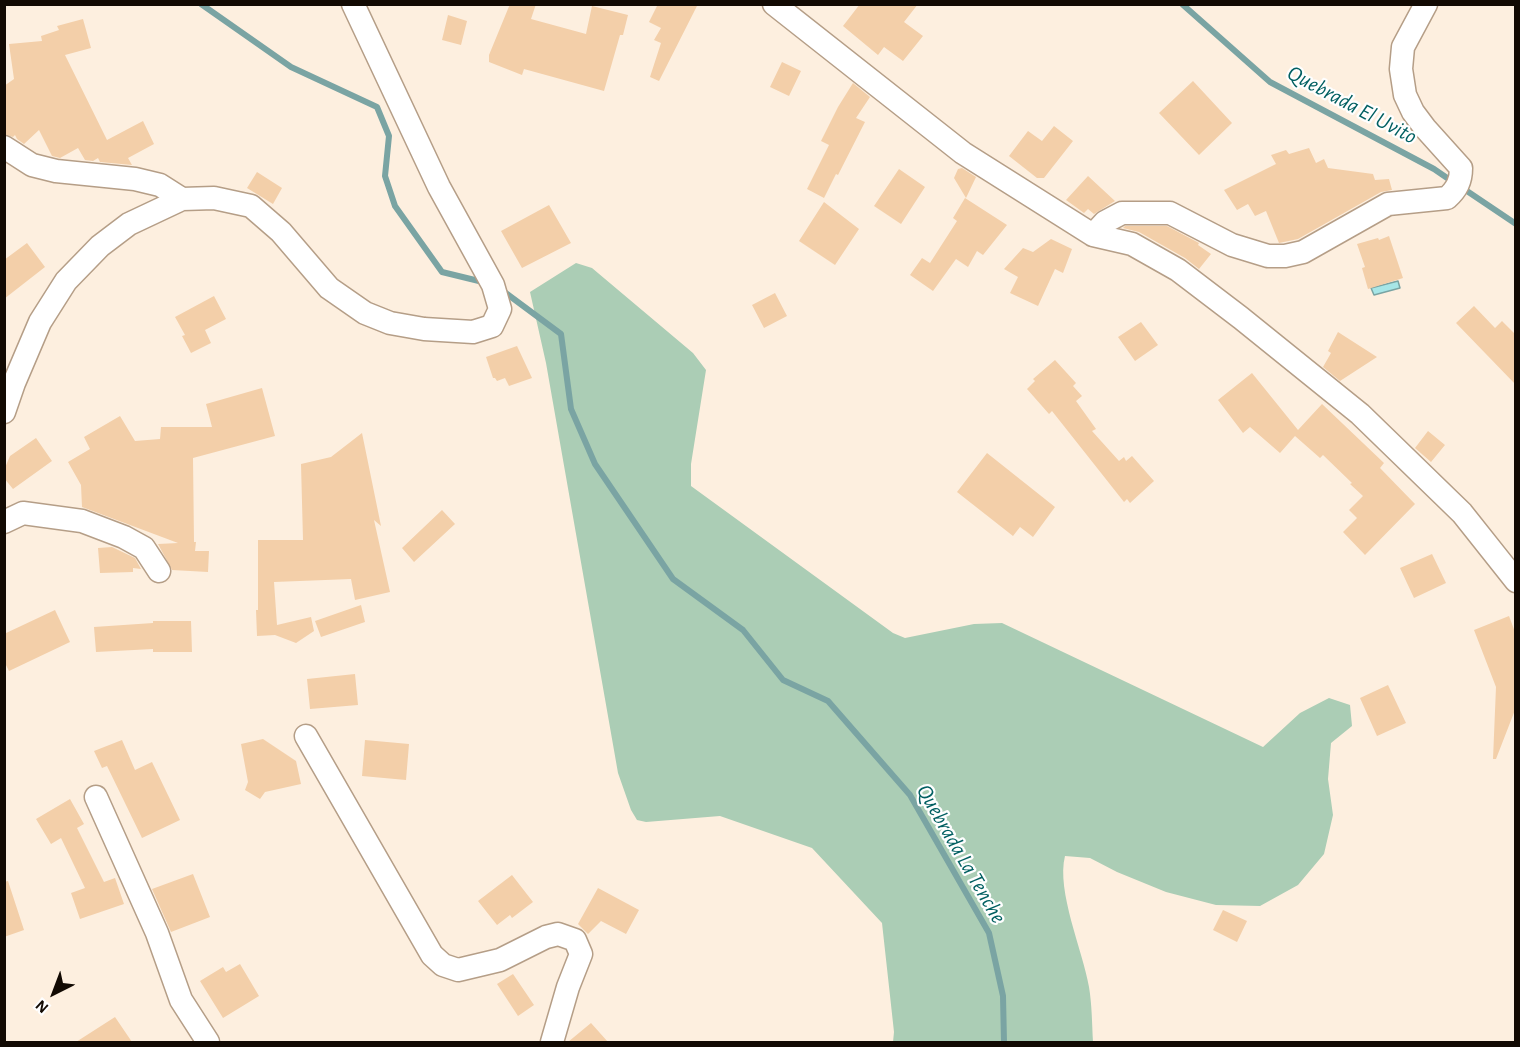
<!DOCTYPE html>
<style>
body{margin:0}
#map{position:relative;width:1520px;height:1047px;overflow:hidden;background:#fdefdf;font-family:"Alegreya Sans",sans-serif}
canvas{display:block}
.frame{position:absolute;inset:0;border:6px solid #120a03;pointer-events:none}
.north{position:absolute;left:24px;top:963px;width:60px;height:60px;-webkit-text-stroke:4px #fefefe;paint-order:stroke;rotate:222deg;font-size:16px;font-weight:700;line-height:24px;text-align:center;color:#120a03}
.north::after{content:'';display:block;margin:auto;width:21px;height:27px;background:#120a03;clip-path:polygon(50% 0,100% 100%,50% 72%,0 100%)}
</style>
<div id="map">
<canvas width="1520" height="1047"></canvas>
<div class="frame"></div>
<div class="north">N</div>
</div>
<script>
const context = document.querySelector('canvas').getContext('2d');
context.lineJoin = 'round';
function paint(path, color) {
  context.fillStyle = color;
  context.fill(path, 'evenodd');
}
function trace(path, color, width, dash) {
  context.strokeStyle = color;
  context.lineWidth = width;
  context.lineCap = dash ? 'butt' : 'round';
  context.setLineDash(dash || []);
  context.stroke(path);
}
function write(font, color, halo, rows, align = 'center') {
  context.font = font + ' "Alegreya Sans",sans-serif';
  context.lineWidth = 4.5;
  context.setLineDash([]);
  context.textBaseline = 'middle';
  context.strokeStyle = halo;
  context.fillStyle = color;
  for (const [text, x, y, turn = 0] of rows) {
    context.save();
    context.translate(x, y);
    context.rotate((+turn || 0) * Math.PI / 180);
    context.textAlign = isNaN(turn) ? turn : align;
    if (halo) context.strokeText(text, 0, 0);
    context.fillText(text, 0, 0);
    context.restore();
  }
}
paint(new Path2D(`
 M 576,263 L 592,268 L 693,353 L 706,370 L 691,464 L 691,486 L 893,633 L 905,638 L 974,624 L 1002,623 L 1263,747 L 1300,713 L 1329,698 L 1350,705 L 1352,726 L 1331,743 L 1328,779 L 1333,815 L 1324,854 L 1298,885 L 1260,906 L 1216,905 L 1166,892 L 1117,872 L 1090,858 L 1065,856 C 1056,891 1083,951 1089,987 C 1092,1005 1092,1024 1093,1042 L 893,1042 L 894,1032 L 882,923 L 812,848 L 720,816 L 646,822 L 637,820 L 631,810 L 618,773 L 546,363 L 530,292 Z`), '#abcdb5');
const water = new Path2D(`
 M 1398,281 L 1400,288 L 1374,295 L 1371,288 Z`);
paint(water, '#a6e6e7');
trace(water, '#7aa4a3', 1.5);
trace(new Path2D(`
 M 201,4 L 291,67 L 377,107 L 389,136 L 385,176 L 395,206 L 442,272 L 483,282
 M 1182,4 L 1270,82 L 1434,169 L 1453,182
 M 1461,187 L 1516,224
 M 503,291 L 561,334 L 571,409 L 595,464 L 673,579 L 743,630 L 783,680 L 828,701 L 910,795 L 989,933 L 1003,996 L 1004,1042`), '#7aa4a3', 6);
paint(new Path2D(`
 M 510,4 L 536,4 L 531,19 L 586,34 L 592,6 L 628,15 L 623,35 L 620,35 L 604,91 L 524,69 L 522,75 L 489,62 L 489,55 Z
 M 658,4 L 698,4 L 659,81 L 650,77 L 661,43 L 654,40 L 661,28 L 649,22 Z
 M 860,4 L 918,4 L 904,22 L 923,36 L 903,61 L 884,47 L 878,55 L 843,26 Z
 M 448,15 L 467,21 L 461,45 L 442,40 Z
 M 83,19 L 91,48 L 65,55 L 107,140 L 143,121 L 154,144 L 128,158 L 132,165 L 100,162 L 98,158 L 93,161 L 85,160 L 78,148 L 60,158 L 52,156 L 39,130 L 24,144 L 17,139 L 15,135 L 13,137 L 4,134 L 4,86 L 14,79 L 9,44 L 42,41 L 41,36 L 59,30 L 57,26 Z
 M 782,62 L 801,71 L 789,96 L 770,87 Z
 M 1193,81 L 1232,123 L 1199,155 L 1159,113 Z
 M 853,83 L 870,97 L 856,118 L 865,122 L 838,175 L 836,174 L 824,198 L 807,189 L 829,145 L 821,141 L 838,107 Z
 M 1054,126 L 1073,141 L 1044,178 L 1037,178 L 1009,156 L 1028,131 L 1042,141 Z
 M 1309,148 L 1316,163 L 1324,159 L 1328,168 L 1373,174 L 1375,180 L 1389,179 L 1392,190 L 1381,192 L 1298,239 L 1279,243 L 1266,211 L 1255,216 L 1248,204 L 1237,210 L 1224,190 L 1276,164 L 1271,155 L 1286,150 L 1289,154 Z
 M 962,168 L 976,177 L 966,198 L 954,178 L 958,169 Z
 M 899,169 L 925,187 L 901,224 L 874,206 Z
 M 257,172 L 282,188 L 273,204 L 247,188 Z
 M 1088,176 L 1115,201 L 1094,214 L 1088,209 L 1084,213 L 1066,200 Z
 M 965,198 L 1007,225 L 983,255 L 977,251 L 968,267 L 956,259 L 933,291 L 910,275 L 922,258 L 930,263 L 957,221 L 953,218 Z
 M 824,202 L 859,229 L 835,265 L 799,241 Z
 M 549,205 L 571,243 L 522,268 L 501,231 Z
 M 1125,226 L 1167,226 L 1199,243 L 1198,245 L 1211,254 L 1199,269 L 1185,258 L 1139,232 L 1123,228 Z
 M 1389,236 L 1403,278 L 1368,289 L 1362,268 L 1365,267 L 1357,244 L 1378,238 L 1379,240 Z
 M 1051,239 L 1072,249 L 1063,273 L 1055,269 L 1038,306 L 1010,293 L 1018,277 L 1004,269 L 1023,248 L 1033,252 Z
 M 27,243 L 45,267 L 4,299 L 4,260 Z
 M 775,293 L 787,316 L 764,328 L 752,305 Z
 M 214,296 L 226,319 L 205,330 L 211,343 L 191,353 L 182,336 L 185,335 L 175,317 Z
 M 1474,306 L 1495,328 L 1502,321 L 1515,334 L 1515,384 L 1456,323 Z
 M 1141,322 L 1158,345 L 1135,361 L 1118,337 Z
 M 1338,332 L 1377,357 L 1340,381 L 1323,367 L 1331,353 L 1328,351 Z
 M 517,346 L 532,378 L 509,386 L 505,378 L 497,381 L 495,378 L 493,378 L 486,357 Z
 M 1055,360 L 1076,383 L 1073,386 L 1082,396 L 1076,401 L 1096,429 L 1092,431 L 1119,461 L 1124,457 L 1126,461 L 1132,456 L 1154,481 L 1130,503 L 1127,499 L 1124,502 L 1052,411 L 1049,414 L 1027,389 L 1035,381 L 1033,379 Z
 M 1252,373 L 1298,430 L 1322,404 L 1384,463 L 1380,468 L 1415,504 L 1365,555 L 1343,532 L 1357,518 L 1349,510 L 1363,496 L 1350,484 L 1352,483 L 1323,455 L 1320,458 L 1295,436 L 1280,453 L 1250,427 L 1243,433 L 1218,400 Z
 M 262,388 L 275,436 L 193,458 L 194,542 L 196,542 L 195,551 L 209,551 L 208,572 L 172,570 L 158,544 L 178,543 L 82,507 L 81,485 L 68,462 L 90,449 L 84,437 L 120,416 L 135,441 L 160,439 L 161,427 L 212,427 L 206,404 Z
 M 1428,431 L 1445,445 L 1431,462 L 1415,448 Z
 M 362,433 L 381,526 L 374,520 L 390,592 L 355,600 L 351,579 L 274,582 L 277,625 L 311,617 L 314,631 L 296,643 L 275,635 L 257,636 L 256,610 L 258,610 L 258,540 L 303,540 L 301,464 L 331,457 Z
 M 36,438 L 52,461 L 13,489 L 4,478 L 4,470 L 10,456 Z
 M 987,453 L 1055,507 L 1033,537 L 1020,527 L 1013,536 L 957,492 Z
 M 442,510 L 455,524 L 414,562 L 402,548 Z
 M 112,547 L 135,558 L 141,569 L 133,568 L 133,572 L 100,573 L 98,548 Z
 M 1432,554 L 1446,583 L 1414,598 L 1400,568 Z
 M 361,605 L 365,622 L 321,637 L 315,621 Z
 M 55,610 L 70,642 L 9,671 L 4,661 L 4,634 Z
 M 1509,616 L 1515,632 L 1515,710 L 1496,759 L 1493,759 L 1496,687 L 1474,630 Z
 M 153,621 L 191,621 L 192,652 L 153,652 L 153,649 L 96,652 L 94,627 L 153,623 Z
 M 355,674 L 358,705 L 310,709 L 307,679 Z
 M 1388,685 L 1406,723 L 1377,736 L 1360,698 Z
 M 263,739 L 296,761 L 301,784 L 265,792 L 260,799 L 245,790 L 248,782 L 241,744 Z
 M 122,740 L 135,770 L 152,762 L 180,820 L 142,838 L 107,766 L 102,768 L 94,751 Z
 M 365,740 L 409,744 L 406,780 L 362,776 Z
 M 70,799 L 84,824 L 77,828 L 104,882 L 115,878 L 124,904 L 80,919 L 71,893 L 85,888 L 61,838 L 51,844 L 36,819 Z
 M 193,874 L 210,917 L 171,932 L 152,889 Z
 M 512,875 L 533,902 L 512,918 L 510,915 L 497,925 L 478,901 Z
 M 8,881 L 24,930 L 4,937 L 4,882 Z
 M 598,888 L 639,910 L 626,934 L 601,921 L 588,934 L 578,924 Z
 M 1223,910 L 1247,921 L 1237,942 L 1213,930 Z
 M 240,964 L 259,996 L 223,1018 L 200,981 L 223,967 L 226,972 Z
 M 513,974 L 534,1005 L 518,1016 L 497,984 Z
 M 115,1017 L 132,1042 L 76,1042 Z
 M 591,1023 L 608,1042 L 568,1042 Z`), '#f3cfa9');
const minor = new Path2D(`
 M 774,4 L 963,153 L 1093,235 L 1132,244 L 1178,270 L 1241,318 L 1360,414 L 1462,513 L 1516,581
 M 4,147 L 32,165 L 56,171 L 135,179 L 160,185 L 182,199
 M 1093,235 L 1105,222 L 1122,213 L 1170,213 L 1232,245 L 1268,256 L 1285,256 L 1303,252 L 1388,204 L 1447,198 C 1457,189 1461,181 1461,168 L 1425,128 L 1413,112 L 1405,95 L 1401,69 L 1403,47 L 1426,4
 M 4,412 L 14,383 L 40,322 L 66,281 L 100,246 L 129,224 L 182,199 L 214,198 L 251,206 L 281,232 L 329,288 L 365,313 L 390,323 L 424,329 L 473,332 L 492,326 L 500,309 L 493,285 L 439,187 L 353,4
 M 4,522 L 23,513 L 82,521 L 124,537 L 144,548 L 159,571
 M 306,736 L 432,955 L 443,965 L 458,970 L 500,960 L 546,937 L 558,934 L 575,940 L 581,954 L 568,987 L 552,1042
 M 96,797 L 157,933 L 181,1000 L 208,1042`);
trace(minor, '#b59e87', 25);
trace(minor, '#fff', 22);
write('italic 22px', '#005f61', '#fefefe', [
 ["Quebrada El Uvito",1352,105,28],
 ["Quebrada La Tenche",961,854,60]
]);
</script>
